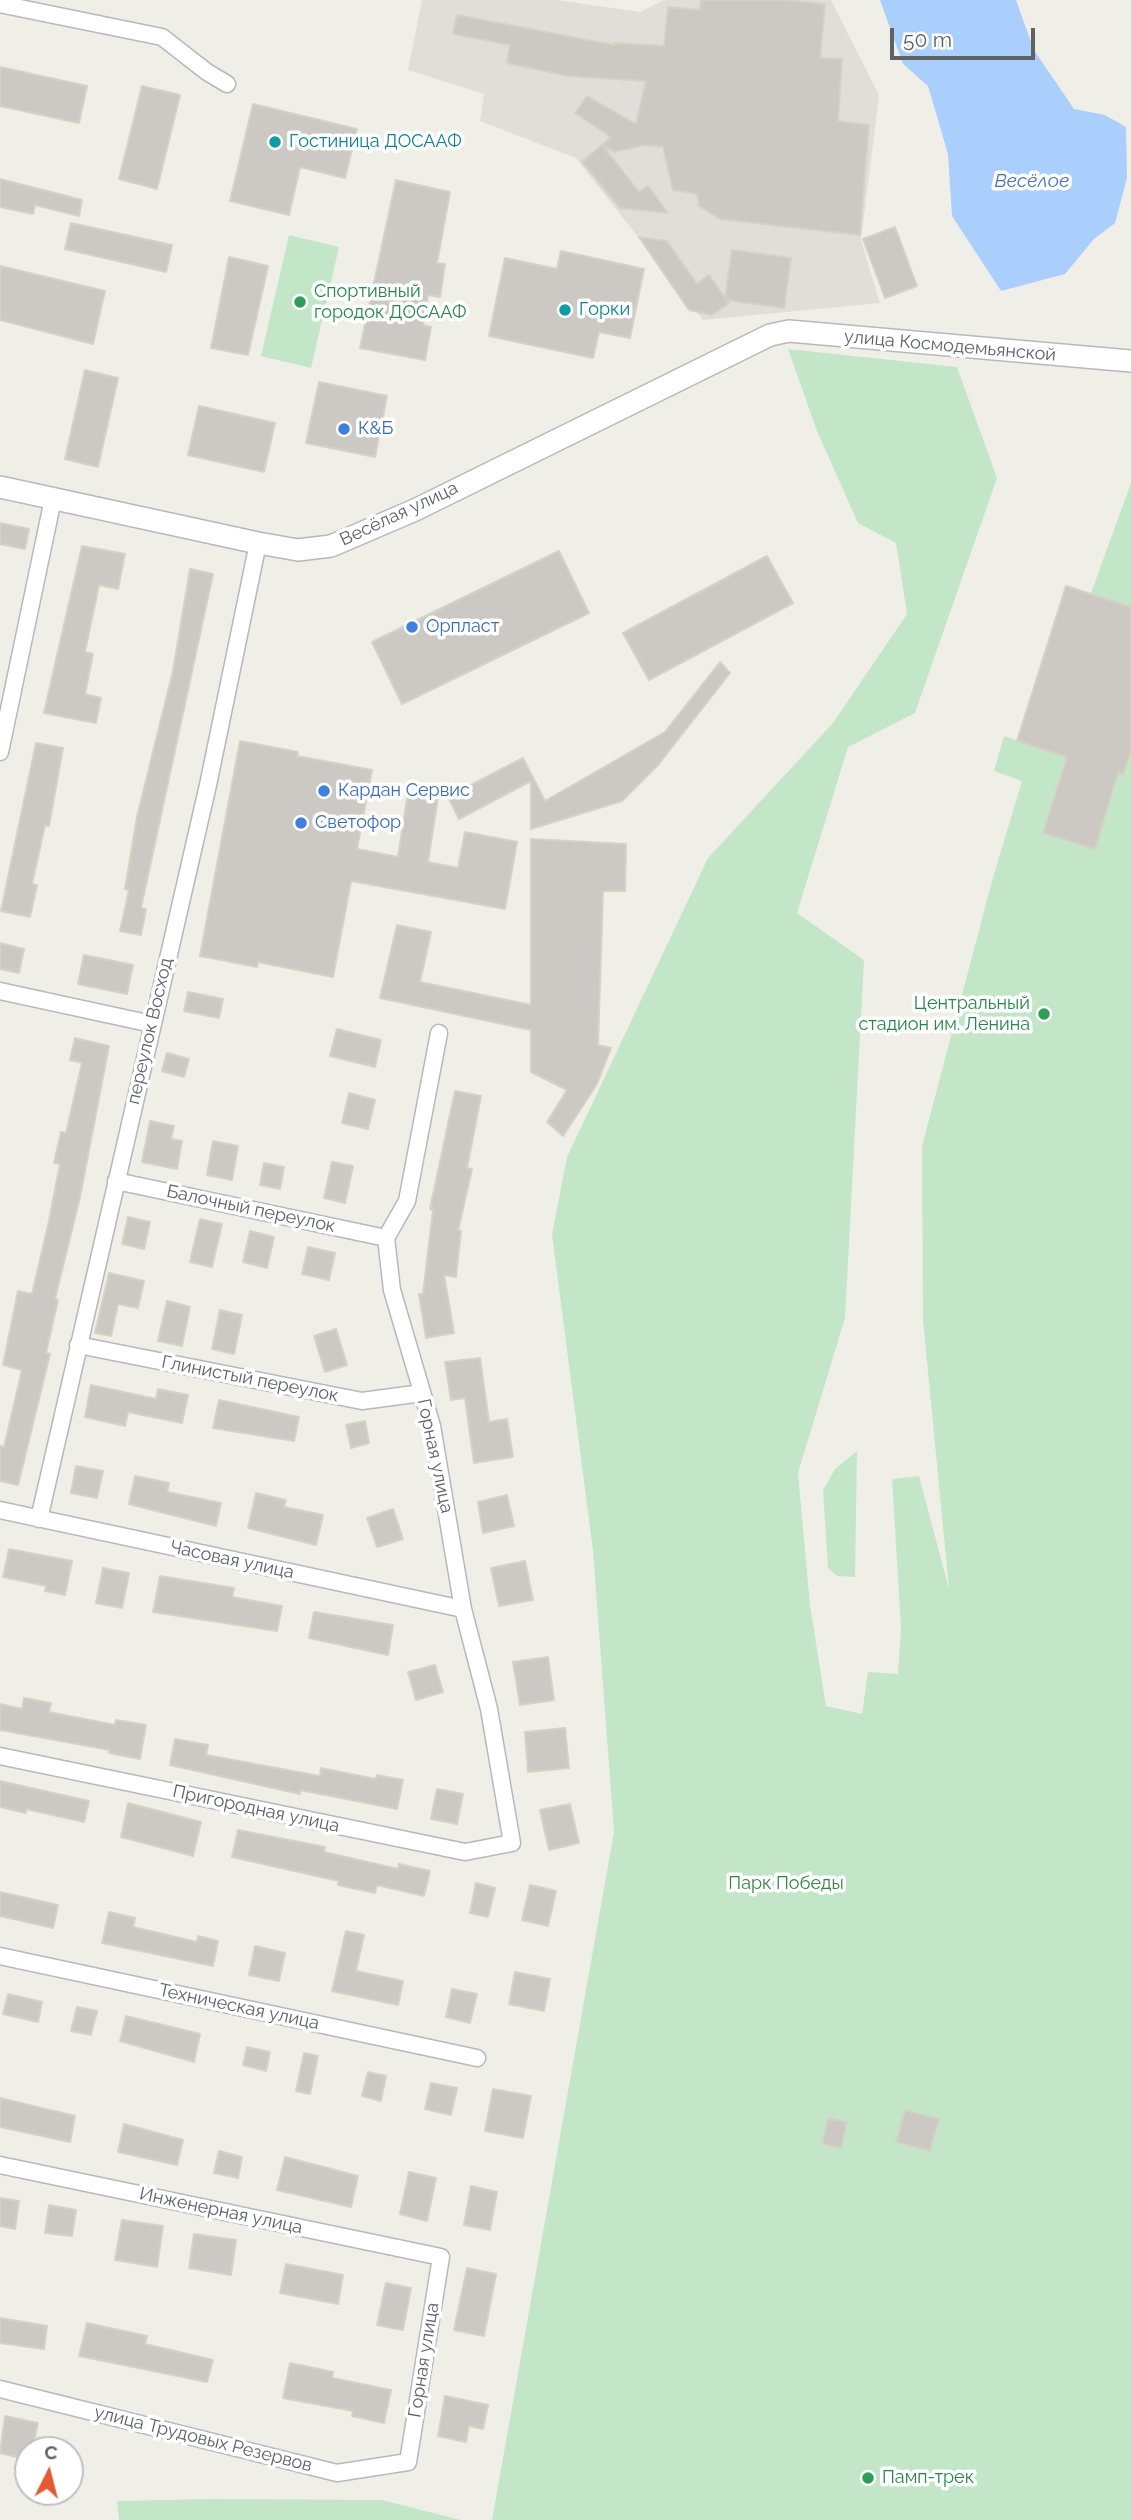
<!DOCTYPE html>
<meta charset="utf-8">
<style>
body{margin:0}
#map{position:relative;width:1131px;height:2520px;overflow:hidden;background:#f0efe7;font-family:Raleway,sans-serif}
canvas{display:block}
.north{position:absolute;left:14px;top:2436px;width:70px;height:70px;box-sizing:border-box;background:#fff;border:2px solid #bfc0c2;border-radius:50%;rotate:6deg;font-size:19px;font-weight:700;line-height:28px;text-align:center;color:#5e6166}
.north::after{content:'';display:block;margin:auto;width:24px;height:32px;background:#e55937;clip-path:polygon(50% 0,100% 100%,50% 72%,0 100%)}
.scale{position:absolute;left:890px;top:28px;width:145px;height:32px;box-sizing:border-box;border:4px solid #5e6166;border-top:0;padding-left:9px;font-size:21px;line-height:24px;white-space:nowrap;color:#5e6166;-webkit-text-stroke:5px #fff;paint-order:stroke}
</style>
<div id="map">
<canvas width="1131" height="2520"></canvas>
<div class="north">С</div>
<div class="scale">50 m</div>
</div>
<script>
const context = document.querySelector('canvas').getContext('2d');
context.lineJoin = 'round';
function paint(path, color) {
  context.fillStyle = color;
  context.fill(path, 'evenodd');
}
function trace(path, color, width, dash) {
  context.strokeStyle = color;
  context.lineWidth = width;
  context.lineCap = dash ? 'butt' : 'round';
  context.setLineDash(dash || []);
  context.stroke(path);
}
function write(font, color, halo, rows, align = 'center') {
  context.font = font + ' Raleway,sans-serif';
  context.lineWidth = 7;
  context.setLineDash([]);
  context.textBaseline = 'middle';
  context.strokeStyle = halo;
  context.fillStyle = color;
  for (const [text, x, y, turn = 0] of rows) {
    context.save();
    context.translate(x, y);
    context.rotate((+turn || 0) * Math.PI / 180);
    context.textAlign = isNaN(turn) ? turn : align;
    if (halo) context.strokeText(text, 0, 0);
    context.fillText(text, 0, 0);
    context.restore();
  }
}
paint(new Path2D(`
 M 422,0 L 557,0 L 640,12 L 664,0 L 831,0 L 879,95 L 861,240 L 880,303 L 703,320 L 576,158 L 480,121 L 484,94 L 408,70 Z`), '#dfded9');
paint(new Path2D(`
 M 289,235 L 339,247 L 311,368 L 261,356 Z
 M 788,349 L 957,367 L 997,478 L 915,713 L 848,747 L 797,913 L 864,960 L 845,1318 L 798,1473 L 810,1605 L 826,1706 L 862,1714 L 868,1672 L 898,1674 L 901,1628 L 892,1479 L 919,1476 L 949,1589 L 923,1320 L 922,1146 L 992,881 L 1022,781 L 994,771 L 1004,736 L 1017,740 L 1066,586 L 1091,593 L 1131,483 L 1131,2520 L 492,2520 L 614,1832 L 593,1551 L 552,1234 L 567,1157 L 708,858 L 833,723 L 907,614 L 896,543 L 858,523 L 817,431 Z
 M 857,1451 L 855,1577 L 837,1576 L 828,1568 L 823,1490 L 835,1469 Z
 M 211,2499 L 382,2500 L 461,2520 L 119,2520 L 117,2501 Z`), '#c4e6c8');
paint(new Path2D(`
 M 880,0 L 1016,0 L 1034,50 L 1074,109 L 1105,115 L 1126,127 L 1127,178 L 1115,223 L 1094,239 L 1065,274 L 1001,291 L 952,216 L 948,154 L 928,86 L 903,64 Z`), '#aacffd');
const building = new Path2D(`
 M 701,0 L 786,0 L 825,4 L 820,58 L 842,59 L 838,121 L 869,125 L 860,235 L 720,219 L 699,206 L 697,194 L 673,190 L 663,147 L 645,145 L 614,152 L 603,146 L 639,192 L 648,186 L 668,213 L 620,208 L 582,162 L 611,137 L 575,113 L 587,96 L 636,124 L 646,81 L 568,76 L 507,63 L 510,45 L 453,34 L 457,15 L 614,45 L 614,43 L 664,46 L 668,7 L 700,10 Z
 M 0,67 L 87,86 L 79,123 L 0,106 Z
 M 142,86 L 180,95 L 157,189 L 119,179 Z
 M 253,104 L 357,129 L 345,178 L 300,167 L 289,215 L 230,201 Z
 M 0,179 L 82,200 L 79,216 L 35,205 L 33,214 L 0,207 Z
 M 396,180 L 450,192 L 437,263 L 445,264 L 440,297 L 428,295 L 423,325 L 431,327 L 425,360 L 360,348 Z
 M 71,223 L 172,245 L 166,272 L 65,249 Z
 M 895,227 L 917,286 L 885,298 L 863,239 Z
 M 639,237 L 667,241 L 697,284 L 709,275 L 725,298 L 732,250 L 791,258 L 784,308 L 726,300 L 729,303 L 712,315 L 689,310 Z
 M 561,251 L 644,269 L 630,338 L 599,332 L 593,358 L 489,336 L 505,258 L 557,269 Z
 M 229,257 L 268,266 L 248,355 L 211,348 Z
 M 0,266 L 105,291 L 93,344 L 0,320 Z
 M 85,370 L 118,378 L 98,467 L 65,459 Z
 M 319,382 L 387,396 L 375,457 L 306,443 Z
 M 199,406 L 275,423 L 264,472 L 188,455 Z
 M 0,523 L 29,529 L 25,549 L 0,544 Z
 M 82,546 L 125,554 L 118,589 L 99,585 L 85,652 L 93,654 L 85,694 L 101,698 L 96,723 L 44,713 Z
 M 559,551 L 589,613 L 402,704 L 372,642 Z
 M 767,556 L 793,603 L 649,680 L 623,633 Z
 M 190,569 L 213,574 L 141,908 L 146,909 L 141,935 L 120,931 L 129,890 L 125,889 L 137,817 L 173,671 Z
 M 1066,586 L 1131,607 L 1131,751 L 1123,775 L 1118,773 L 1095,849 L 1043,833 L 1067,757 L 1017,741 Z
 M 720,662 L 730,673 L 658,765 L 622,801 L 531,829 L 531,781 L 459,819 L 448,797 L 523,758 L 545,801 L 665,732 Z
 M 240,741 L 298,752 L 297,756 L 372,770 L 357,849 L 398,857 L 408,792 L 438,797 L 428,862 L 458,868 L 465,832 L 517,842 L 505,909 L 351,881 L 333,977 L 258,962 L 257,967 L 200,956 Z
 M 36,743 L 63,748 L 49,826 L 45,825 L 32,884 L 37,885 L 30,917 L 1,911 Z
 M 531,839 L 626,844 L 625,891 L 603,891 L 598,1045 L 611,1048 L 597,1084 L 563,1136 L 547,1122 L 567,1090 L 531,1072 L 531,1030 L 380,998 L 397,925 L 431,932 L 420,982 L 531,1005 Z
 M 0,943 L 24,949 L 19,973 L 0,969 Z
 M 84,955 L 133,965 L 127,994 L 78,984 Z
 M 188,992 L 223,999 L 219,1018 L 184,1011 Z
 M 337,1029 L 381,1040 L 375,1067 L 330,1056 Z
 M 75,1038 L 109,1046 L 80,1197 L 55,1299 L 58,1300 L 46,1353 L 50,1354 L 18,1485 L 0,1481 L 0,1446 L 4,1447 L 22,1370 L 3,1365 L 18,1291 L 32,1294 L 49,1221 L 60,1164 L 54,1163 L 61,1132 L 66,1133 L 82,1063 L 70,1060 Z
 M 167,1053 L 189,1059 L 184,1077 L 162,1071 Z
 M 455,1091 L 481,1096 L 467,1168 L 472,1169 L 458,1231 L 461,1231 L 456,1277 L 444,1275 L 454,1333 L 426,1338 L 419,1294 L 423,1294 L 433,1210 L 430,1209 Z
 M 349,1093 L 375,1100 L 368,1129 L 342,1123 Z
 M 150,1121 L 174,1126 L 171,1139 L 182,1141 L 177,1169 L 142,1162 Z
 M 213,1141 L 238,1146 L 232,1180 L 207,1175 Z
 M 332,1162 L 353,1166 L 345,1203 L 324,1198 Z
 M 264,1163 L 284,1167 L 280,1189 L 260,1185 Z
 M 128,1217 L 150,1222 L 144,1249 L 122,1244 Z
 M 200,1219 L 222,1224 L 212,1267 L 190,1262 Z
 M 250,1231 L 274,1237 L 267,1268 L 243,1262 Z
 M 308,1247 L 335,1253 L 329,1280 L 302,1274 Z
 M 109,1273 L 144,1281 L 138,1308 L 118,1304 L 111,1336 L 95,1333 Z
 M 167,1301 L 190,1307 L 182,1346 L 158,1341 Z
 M 220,1310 L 242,1315 L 234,1354 L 212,1349 Z
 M 336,1329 L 347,1365 L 325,1372 L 314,1336 Z
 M 480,1358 L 489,1422 L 507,1419 L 513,1457 L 474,1463 L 465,1398 L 451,1400 L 445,1362 Z
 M 91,1385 L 156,1399 L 158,1389 L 188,1395 L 182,1423 L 128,1412 L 125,1426 L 85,1417 Z
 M 219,1400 L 299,1417 L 294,1441 L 213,1428 Z
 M 365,1421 L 369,1443 L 351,1448 L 346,1425 Z
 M 76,1466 L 103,1471 L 97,1498 L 71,1493 Z
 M 135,1476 L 169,1483 L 167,1492 L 221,1503 L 216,1526 L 129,1504 Z
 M 256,1493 L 286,1500 L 284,1507 L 323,1515 L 316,1545 L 248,1528 Z
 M 507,1495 L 514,1526 L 483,1533 L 478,1502 Z
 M 393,1509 L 403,1539 L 377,1547 L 367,1518 Z
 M 9,1549 L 72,1561 L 65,1595 L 45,1591 L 46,1586 L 3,1577 Z
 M 525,1561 L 533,1600 L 499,1606 L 491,1568 Z
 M 103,1568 L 129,1573 L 122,1608 L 96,1603 Z
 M 160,1576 L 234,1588 L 232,1597 L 282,1606 L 277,1631 L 153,1612 Z
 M 314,1612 L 393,1625 L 388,1655 L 309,1638 Z
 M 548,1657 L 554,1700 L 520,1705 L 513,1662 Z
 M 435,1665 L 443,1692 L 416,1700 L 408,1672 Z
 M 24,1698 L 51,1703 L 49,1712 L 115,1725 L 116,1720 L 146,1725 L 140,1759 L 109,1753 L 110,1750 L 0,1730 L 0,1704 L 22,1709 Z
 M 565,1728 L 569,1768 L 528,1772 L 525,1732 Z
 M 175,1739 L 208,1745 L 206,1755 L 320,1776 L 321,1768 L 376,1779 L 377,1775 L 403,1780 L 397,1809 L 300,1790 L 300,1794 L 170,1765 Z
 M 0,1781 L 89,1801 L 84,1822 L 26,1809 L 26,1813 L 0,1807 Z
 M 437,1789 L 463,1794 L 457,1824 L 431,1819 Z
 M 128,1803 L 201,1822 L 193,1856 L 121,1837 Z
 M 570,1804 L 579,1843 L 549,1850 L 540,1810 Z
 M 238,1830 L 325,1847 L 324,1852 L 398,1869 L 399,1864 L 430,1871 L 424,1896 L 377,1885 L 375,1893 L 338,1885 L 339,1881 L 232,1857 Z
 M 476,1883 L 495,1888 L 488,1917 L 470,1913 Z
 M 530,1885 L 556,1891 L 548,1926 L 522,1920 Z
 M 0,1892 L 58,1905 L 53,1928 L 0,1916 Z
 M 109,1912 L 135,1918 L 133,1927 L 197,1942 L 198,1936 L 218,1941 L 213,1966 L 102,1943 Z
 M 346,1931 L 364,1935 L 356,1971 L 403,1981 L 398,2005 L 332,1991 Z
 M 255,1946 L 285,1953 L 279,1981 L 249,1975 Z
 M 515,1972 L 550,1979 L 544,2011 L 509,2004 Z
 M 452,1989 L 477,1994 L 470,2023 L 446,2017 Z
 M 8,1994 L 42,2002 L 38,2022 L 3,2014 Z
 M 77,2007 L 97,2011 L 91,2035 L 71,2031 Z
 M 126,2016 L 200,2034 L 194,2062 L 120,2041 Z
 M 247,2047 L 270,2052 L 266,2071 L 243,2065 Z
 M 304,2053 L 318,2056 L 310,2094 L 296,2091 Z
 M 368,2072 L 386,2076 L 381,2101 L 362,2096 Z
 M 431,2083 L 457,2088 L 451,2115 L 425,2109 Z
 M 493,2089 L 531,2096 L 523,2138 L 485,2131 Z
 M 0,2098 L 75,2116 L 70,2142 L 0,2127 Z
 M 905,2110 L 939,2119 L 930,2151 L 896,2142 Z
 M 828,2118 L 847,2122 L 841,2148 L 822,2144 Z
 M 124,2124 L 183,2140 L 177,2165 L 118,2152 Z
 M 219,2151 L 242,2157 L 238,2178 L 214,2173 Z
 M 285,2157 L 358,2176 L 351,2207 L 277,2190 Z
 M 409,2172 L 436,2178 L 427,2221 L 400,2214 Z
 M 471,2186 L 497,2192 L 490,2230 L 464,2225 Z
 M 0,2198 L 19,2201 L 15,2229 L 0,2226 Z
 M 49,2205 L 76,2210 L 72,2236 L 45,2233 Z
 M 122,2220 L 163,2226 L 157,2267 L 115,2260 Z
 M 194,2234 L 236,2240 L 231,2275 L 189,2268 Z
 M 286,2264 L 343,2275 L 338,2304 L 280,2293 Z
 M 467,2268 L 496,2274 L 484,2336 L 454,2330 Z
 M 386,2283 L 411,2288 L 403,2330 L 377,2325 Z
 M 0,2318 L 47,2326 L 44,2349 L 0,2343 Z
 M 87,2323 L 147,2336 L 145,2344 L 213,2360 L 207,2382 L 79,2356 Z
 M 290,2363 L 333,2372 L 332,2378 L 391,2390 L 384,2423 L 352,2416 L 353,2411 L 283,2398 Z
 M 445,2396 L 488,2405 L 483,2429 L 469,2426 L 466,2442 L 438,2436 Z
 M 5,2416 L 38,2423 L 32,2450 L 28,2450 L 28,2460 L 0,2453 Z`);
paint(building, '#ccc9c4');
trace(building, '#d5d2c5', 2);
const minor = new Path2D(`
 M 0,4 L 162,37 L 207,72 L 227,84
 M 0,752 L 53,499
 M 0,991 L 152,1024
 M 116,1181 L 386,1238
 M 78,1345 L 362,1401 L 422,1393
 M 0,1510 L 463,1609
 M 39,1519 L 208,785 L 258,543
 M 0,1756 L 465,1852 L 512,1843 L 489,1709 L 463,1609 L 432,1426 L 392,1290 L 386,1238 L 407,1201 L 439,1033
 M 0,1956 L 477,2058
 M 0,2165 L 441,2257 L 408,2462 L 337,2473 L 0,2389`);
const tertiary = new Path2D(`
 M 0,487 L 258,543 L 298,550 L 331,546 L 415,510 L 770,335 L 789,331 L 1131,361`);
trace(minor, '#b7b8bd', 19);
trace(tertiary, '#b7b8bd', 24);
trace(minor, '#fff', 16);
trace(tertiary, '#fff', 21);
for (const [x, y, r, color] of [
 [275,142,7,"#0f9aa8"],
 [300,302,7,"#2e9e5b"],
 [565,310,7,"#0f9aa8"],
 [344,429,7,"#3f7fe0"],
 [412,627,7,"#3f7fe0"],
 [324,791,7,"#3f7fe0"],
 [301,823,7,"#3f7fe0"],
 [1044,1014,7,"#2e9e5b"],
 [868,2478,7,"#2e9e5b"]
]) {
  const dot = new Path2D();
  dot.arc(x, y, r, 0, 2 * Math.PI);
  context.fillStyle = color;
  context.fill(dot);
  trace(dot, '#fff', 2.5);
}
write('18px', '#0d838f', '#fff', [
 ["Гостиница ДОСААФ",289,142],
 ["Горки",579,310]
], 'left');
write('18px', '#27864d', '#fff', [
 ["Спортивный",314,292],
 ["городок ДОСААФ",314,313],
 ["Центральный",1030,1004,"right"],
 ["стадион им. Ленина",1030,1025,"right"],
 ["Памп-трек",882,2478]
], 'left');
write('18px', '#5e6166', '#fff', [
 ["улица Космодемьянской",950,346,5],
 ["Весёлая улица",399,514,-25],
 ["переулок Восход",150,1031,-77],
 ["Балочный переулок",251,1209,12],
 ["Глинистый переулок",250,1379,11],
 ["Горная улица",435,1456,78],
 ["Часовая улица",232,1560,12],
 ["Пригородная улица",256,1809,12],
 ["Техническая улица",239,2007,12],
 ["Инженерная улица",221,2211,12],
 ["Горная улица",424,2360,-81],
 ["улица Трудовых Резервов",203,2439,14]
]);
write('18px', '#366cbe', '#fff', [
 ["К&Б",358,429],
 ["Орпласт",426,627],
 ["Кардан Сервис",338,791],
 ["Светофор",315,823]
], 'left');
write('18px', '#378444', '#fff', [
 ["Парк Победы",786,1884]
]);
write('italic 19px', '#4872b8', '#fff', [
 ["Весёлое",1032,181]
]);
</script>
